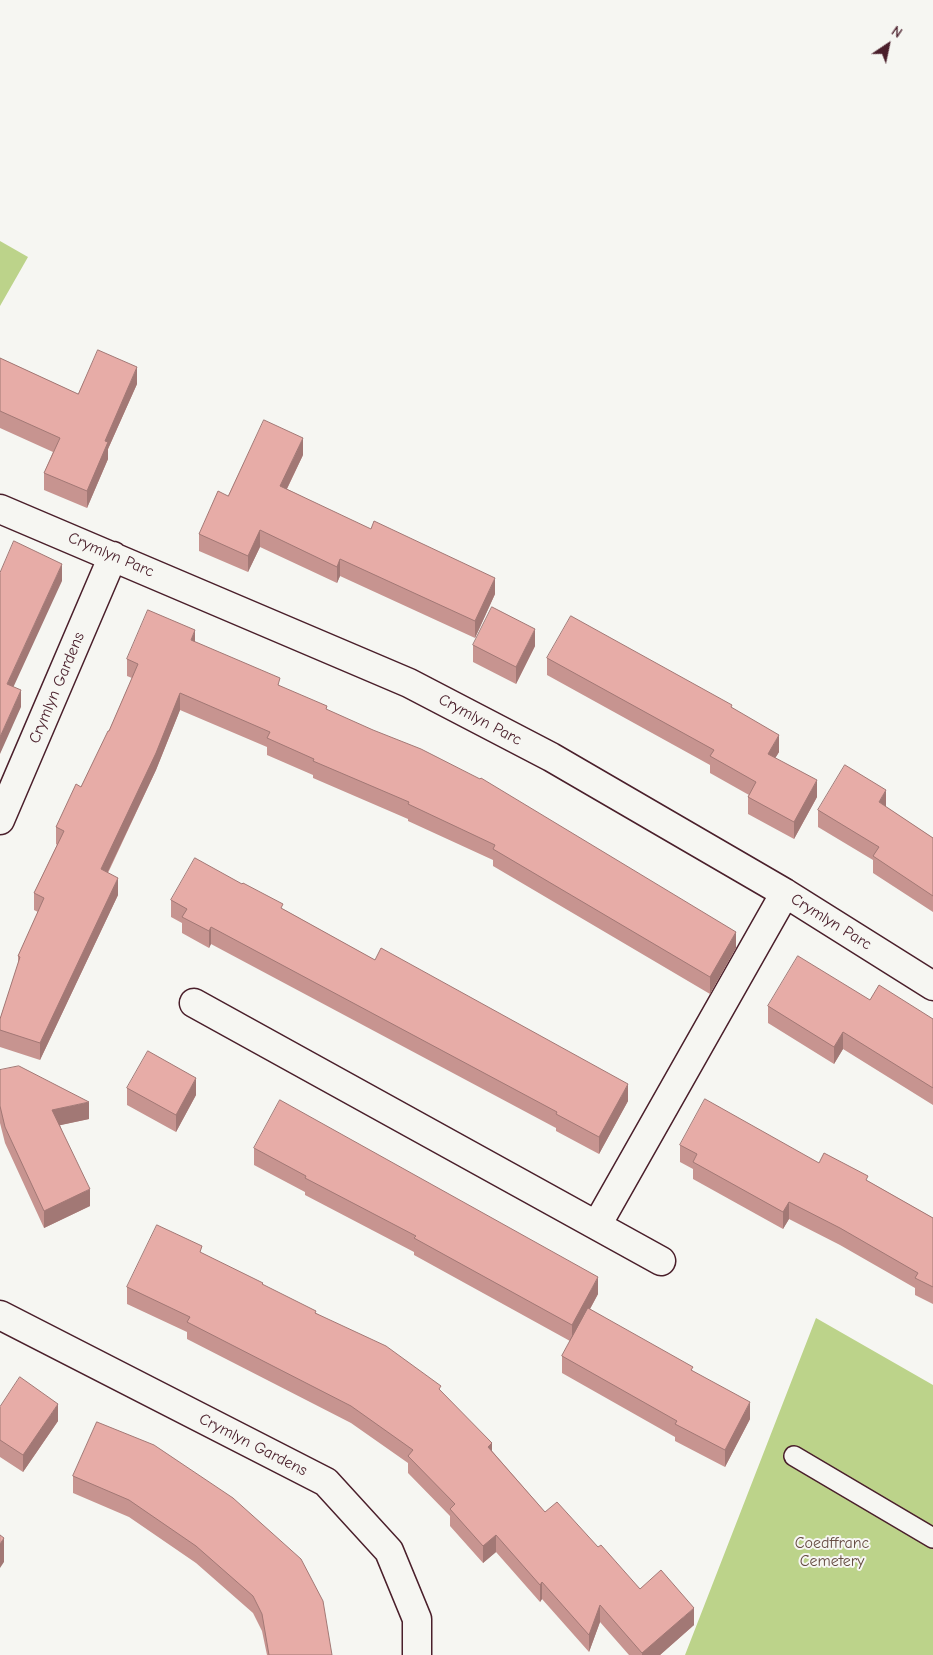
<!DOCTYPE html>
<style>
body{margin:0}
#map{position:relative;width:933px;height:1655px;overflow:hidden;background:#f6f6f2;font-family:"Comic Neue",sans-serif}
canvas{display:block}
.north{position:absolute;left:863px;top:20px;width:50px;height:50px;-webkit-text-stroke:4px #f6f6f2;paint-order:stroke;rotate:34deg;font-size:14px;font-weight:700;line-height:20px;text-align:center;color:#4a1f2b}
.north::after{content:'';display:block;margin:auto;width:18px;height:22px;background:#4a1f2b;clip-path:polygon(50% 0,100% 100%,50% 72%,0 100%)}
</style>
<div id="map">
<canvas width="933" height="1655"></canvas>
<div class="north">N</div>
</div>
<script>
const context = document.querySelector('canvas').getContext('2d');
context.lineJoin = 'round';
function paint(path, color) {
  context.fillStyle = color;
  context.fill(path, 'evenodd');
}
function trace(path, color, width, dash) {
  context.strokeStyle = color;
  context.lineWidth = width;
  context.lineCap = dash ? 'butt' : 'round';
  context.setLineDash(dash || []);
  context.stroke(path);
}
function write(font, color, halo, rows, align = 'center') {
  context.font = font + ' "Comic Neue",sans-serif';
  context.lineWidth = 4;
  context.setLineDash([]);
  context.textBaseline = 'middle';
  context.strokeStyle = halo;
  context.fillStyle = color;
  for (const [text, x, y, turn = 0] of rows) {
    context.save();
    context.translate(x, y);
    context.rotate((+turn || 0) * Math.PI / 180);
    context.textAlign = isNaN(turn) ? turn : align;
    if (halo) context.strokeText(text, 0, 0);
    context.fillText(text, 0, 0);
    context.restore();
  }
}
paint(new Path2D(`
 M 0,241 L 28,257 L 0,306 Z
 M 816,1318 L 933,1385 L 933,1655 L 685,1655 Z`), '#bcd38a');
const lane = new Path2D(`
 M 794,1456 L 933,1538`);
const street = new Path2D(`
 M 0,509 L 409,683 L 551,757 L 785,893 L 933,986
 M 0,820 L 113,556
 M 194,1003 L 661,1261
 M 597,1225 L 785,893
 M 0,1315 L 326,1482 L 389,1551 L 417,1619 L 417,1655`);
trace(lane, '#4a1f2b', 22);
trace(street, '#4a1f2b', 31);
trace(lane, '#f6f6f2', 19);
trace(street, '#f6f6f2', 28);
paint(new Path2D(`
 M 0,358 L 78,394 L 137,384 L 108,449 L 108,459 L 87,508 L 44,490 L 44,473 L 53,452 L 0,428 Z
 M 303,455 L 287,489 L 495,594 L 475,638 L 340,576 L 337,583 L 260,547 L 248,572 L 199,551 L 199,534 L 228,496 Z
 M 195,642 L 280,686 L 327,710 L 736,948 L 710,994 L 493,866 L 493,860 L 408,821 L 408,819 L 313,778 L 313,775 L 267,755 L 267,747 L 180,710 L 156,770 L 108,873 L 118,895 L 40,1060 L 0,1047 L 0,1019 L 18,964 L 18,956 L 38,912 L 34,910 L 34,893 L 57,845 L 56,844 L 56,827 L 81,787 L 109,731 L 132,678 L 127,676 L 127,659 Z
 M 473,645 L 535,646 L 516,684 L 473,662 Z
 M 547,658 L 732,708 L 779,752 L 775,758 L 817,797 L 794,839 L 748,814 L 748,797 L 749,795 L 710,773 L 710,765 L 547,675 Z
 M 886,807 L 933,838 L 933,912 L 873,873 L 873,860 L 818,827 L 818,810 Z
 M 171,900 L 283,909 L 628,1101 L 599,1154 L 556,1131 L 556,1128 L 211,944 L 209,948 L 182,933 L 182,923 L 171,917 Z
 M 870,1000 L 933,1019 L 933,1105 L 843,1049 L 834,1064 L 768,1023 L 768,1006 Z
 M 0,1070 L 89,1119 L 60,1125 L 90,1206 L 44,1228 L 5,1143 L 0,1123 Z
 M 127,1088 L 196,1095 L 176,1132 L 127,1105 Z
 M 680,1145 L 819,1163 L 868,1181 L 933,1218 L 933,1304 L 915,1295 L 915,1288 L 840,1245 L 789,1219 L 783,1229 L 693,1179 L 693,1169 L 680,1162 Z
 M 254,1148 L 598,1294 L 590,1309 L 693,1371 L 750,1419 L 725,1467 L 675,1441 L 675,1437 L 562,1373 L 562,1356 L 570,1341 L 414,1255 L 414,1252 L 305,1195 L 305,1192 L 254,1165 Z
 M 202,1253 L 316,1313 L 441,1392 L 545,1512 L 598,1547 L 640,1589 L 694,1625 L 660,1655 L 629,1655 L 600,1622 L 589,1652 L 542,1599 L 540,1602 L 496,1552 L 483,1563 L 450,1526 L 450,1516 L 408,1473 L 408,1463 L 351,1423 L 187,1339 L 187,1332 L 127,1304 L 127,1287 Z
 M 0,1407 L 58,1421 L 23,1472 L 0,1457 Z
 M 97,1422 L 332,1655 L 267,1655 L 262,1631 L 253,1613 L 196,1563 L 129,1517 L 73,1493 L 73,1476 Z`), '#c79490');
paint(new Path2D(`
 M 137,367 L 137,384 L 108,449 L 108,459 L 87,508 L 87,491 L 105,441 Z
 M 303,438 L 303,455 L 280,503 L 280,486 Z
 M 260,530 L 260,547 L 248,572 L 248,556 Z
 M 340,559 L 340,576 L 337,583 L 337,567 Z
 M 62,564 L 62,581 L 7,701 L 7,684 Z
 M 495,578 L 495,594 L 475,638 L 475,621 Z
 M 535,629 L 535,646 L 516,684 L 516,667 Z
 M 195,630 L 195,647 L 191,640 Z
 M 21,690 L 21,707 L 0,754 L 0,737 Z
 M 180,693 L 180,710 L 156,770 L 101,886 L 101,869 Z
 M 779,735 L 779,752 L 768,770 L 768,754 Z
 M 817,780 L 817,797 L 794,839 L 794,822 Z
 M 886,790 L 886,807 L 879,802 Z
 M 118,878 L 118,895 L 40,1060 L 40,1043 Z
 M 211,927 L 211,944 L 209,948 L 209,931 Z
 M 736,932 L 736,948 L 710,994 L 710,977 Z
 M 843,1032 L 843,1049 L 834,1064 L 834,1047 Z
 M 196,1078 L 196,1095 L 176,1132 L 176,1115 Z
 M 628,1084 L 628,1101 L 599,1154 L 599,1137 Z
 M 89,1102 L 89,1119 L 52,1127 L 52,1110 Z
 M 90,1189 L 90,1206 L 44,1228 L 44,1211 Z
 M 789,1202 L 789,1219 L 783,1229 L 783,1212 Z
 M 598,1277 L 598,1294 L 572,1342 L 572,1325 Z
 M 750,1402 L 750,1419 L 725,1467 L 725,1450 Z
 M 58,1404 L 58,1421 L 23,1472 L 23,1455 Z
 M 492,1443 L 492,1460 L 488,1447 Z
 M 496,1535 L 496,1552 L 483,1563 L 483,1546 Z
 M 4,1538 L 4,1562 L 0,1568 L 0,1544 Z
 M 542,1582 L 542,1599 L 540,1602 L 540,1585 Z
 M 600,1605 L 600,1622 L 589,1652 L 589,1635 Z
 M 694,1608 L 694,1625 L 660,1655 L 642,1655 L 642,1653 Z`), '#a27875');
const building = new Path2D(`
 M 98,350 L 137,367 L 105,441 L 108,442 L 87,491 L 44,473 L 60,438 L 0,411 L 0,358 L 78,394 Z
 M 264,420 L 303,438 L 280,486 L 371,529 L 374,521 L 495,578 L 475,621 L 340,559 L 337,567 L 260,530 L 248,556 L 199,534 L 218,491 L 228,496 Z
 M 14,541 L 62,564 L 7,684 L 21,690 L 0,737 L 0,573 Z
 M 492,607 L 535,629 L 516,667 L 473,645 Z
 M 148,610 L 195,630 L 191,640 L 280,678 L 278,685 L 327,706 L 326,709 L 373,730 L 421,749 L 480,779 L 481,778 L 736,932 L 710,977 L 493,849 L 495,845 L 408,804 L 409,802 L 313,761 L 314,759 L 267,738 L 270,732 L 180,693 L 156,753 L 101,869 L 118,878 L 40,1043 L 0,1030 L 0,1019 L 20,957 L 18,956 L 44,898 L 34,893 L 64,831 L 56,827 L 76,784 L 81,787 L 108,731 L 109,731 L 138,664 L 127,659 Z
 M 571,616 L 732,705 L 731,707 L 779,735 L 768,754 L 817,780 L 794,822 L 748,797 L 756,782 L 710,756 L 714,750 L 547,658 Z
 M 845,765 L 886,790 L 879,802 L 933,838 L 933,896 L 873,856 L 879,847 L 818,810 Z
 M 195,858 L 242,884 L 243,883 L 283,904 L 281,908 L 375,960 L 381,948 L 628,1084 L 599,1137 L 556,1114 L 557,1112 L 211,927 L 209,931 L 182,917 L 187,909 L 171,900 Z
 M 798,956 L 870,1000 L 879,985 L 933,1019 L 933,1088 L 843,1032 L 834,1047 L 768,1006 Z
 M 148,1051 L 196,1078 L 176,1115 L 127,1088 Z
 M 19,1066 L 89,1102 L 52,1110 L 90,1189 L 44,1211 L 5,1127 L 0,1106 L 0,1070 Z
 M 705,1099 L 819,1163 L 824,1153 L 868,1176 L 866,1180 L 933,1218 L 933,1287 L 915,1278 L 918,1273 L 840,1228 L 789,1202 L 783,1212 L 693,1162 L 697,1154 L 680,1145 Z
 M 280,1100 L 598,1277 L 572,1325 L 414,1238 L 416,1236 L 305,1178 L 306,1176 L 254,1148 Z
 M 157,1225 L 202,1246 L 200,1252 L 263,1283 L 262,1284 L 316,1311 L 315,1313 L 386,1346 L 441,1386 L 439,1389 L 492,1443 L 488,1447 L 545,1512 L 557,1502 L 598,1547 L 601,1545 L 640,1589 L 661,1570 L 694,1608 L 642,1653 L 600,1605 L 589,1635 L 542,1582 L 540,1585 L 496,1535 L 483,1546 L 450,1509 L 455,1504 L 408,1456 L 413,1450 L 351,1406 L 187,1322 L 190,1317 L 127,1287 Z
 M 588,1308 L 693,1367 L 691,1370 L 750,1402 L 725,1450 L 675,1424 L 677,1421 L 562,1356 Z
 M 20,1377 L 58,1404 L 23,1455 L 0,1440 L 0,1407 Z
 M 97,1422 L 154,1445 L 233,1498 L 301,1559 L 323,1601 L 332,1655 L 269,1655 L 262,1614 L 253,1596 L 196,1546 L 129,1500 L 73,1476 Z
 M 0,1535 L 4,1538 L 0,1544 Z`);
paint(building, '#e7aca7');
trace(building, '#a27875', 1);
write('16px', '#4a1f2b', '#f6f6f2', [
 ["Crymlyn Parc",111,555,23],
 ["Crymlyn Gardens",57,688,-67],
 ["Crymlyn Parc",480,720,28],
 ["Crymlyn Parc",831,922,32],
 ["Crymlyn Gardens",253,1445,27]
]);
write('16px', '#664c43', '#f6f6f2', [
 ["Coedffranc",832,1543],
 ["Cemetery",832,1561]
]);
</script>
